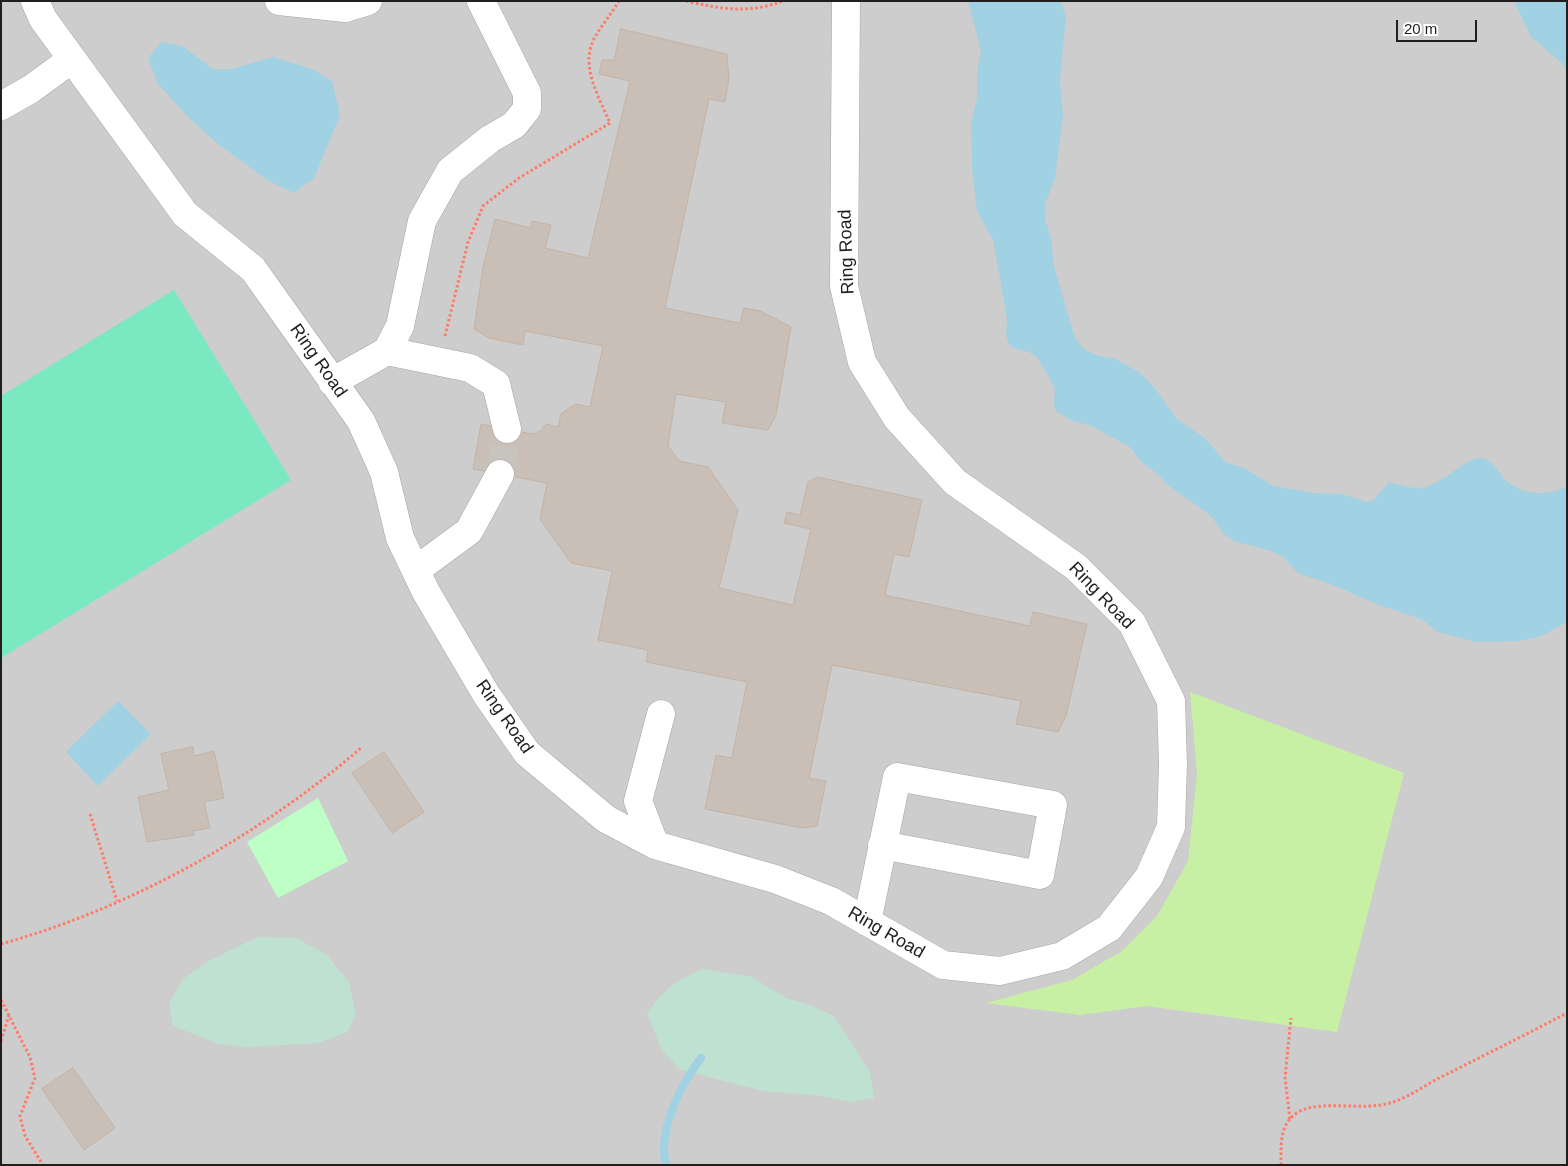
<!DOCTYPE html>
<style>
body{margin:0}
#map{position:relative;width:1568px;height:1166px;overflow:hidden;background:#f1ede4;font-family:Arial,sans-serif}
canvas{display:block}
.frame{position:absolute;inset:0;border:2px solid #1f1f1f;pointer-events:none}
.scale{position:absolute;left:1396px;top:20px;width:81px;height:22px;box-sizing:border-box;border:2px solid #1f1f1f;border-top:0;padding-left:6px;font-size:15px;line-height:18px;white-space:nowrap;color:#1f1f1f;-webkit-text-stroke:4px #fff;paint-order:stroke}
</style>
<div id="map">
<canvas width="1568" height="1166"></canvas>
<div class="frame"></div>
<div class="scale">20 m</div>
</div>
<script>
const context = document.querySelector('canvas').getContext('2d');
context.lineJoin = 'round';
function paint(path, color) {
  context.fillStyle = color;
  context.fill(path, 'evenodd');
}
function trace(path, color, width, dash) {
  context.strokeStyle = color;
  context.lineWidth = width;
  context.lineCap = dash ? 'butt' : 'round';
  context.setLineDash(dash || []);
  context.stroke(path);
}
function write(font, color, halo, rows, align = 'center') {
  context.font = font + ' Arial,sans-serif';
  context.lineWidth = 5;
  context.setLineDash([]);
  context.textBaseline = 'middle';
  context.strokeStyle = halo;
  context.fillStyle = color;
  for (const [text, x, y, turn = 0] of rows) {
    context.save();
    context.translate(x, y);
    context.rotate((+turn || 0) * Math.PI / 180);
    context.textAlign = isNaN(turn) ? turn : align;
    if (halo) context.strokeText(text, 0, 0);
    context.fillText(text, 0, 0);
    context.restore();
  }
}
paint(new Path2D(`
 M 1,1 L 1567,1 L 1567,1165 L 1,1165 Z`), '#cdcdcd');
paint(new Path2D(`
 M 1190,692 L 1404,773 L 1337,1032 L 1146,1006 L 1080,1015 L 986,1003 L 1072,980 L 1122,951 L 1157,916 L 1188,861 L 1197,774 Z`), '#c8f0a5');
paint(new Path2D(`
 M 258,937 L 296,938 L 326,954 L 349,982 L 356,1015 L 347,1032 L 318,1043 L 247,1047 L 219,1044 L 173,1026 L 169,1003 L 183,979 L 207,962 Z
 M 702,969 L 752,977 L 786,998 L 810,1005 L 834,1016 L 870,1072 L 874,1098 L 850,1102 L 822,1096 L 762,1091 L 679,1069 L 661,1048 L 647,1013 C 665,988 675,982 702,969 Z`), '#bfe1d2');
paint(new Path2D(`
 M 318,798 L 348,861 L 278,898 L 247,842 Z`), '#bdffc4');
paint(new Path2D(`
 M 174,290 L 291,480 L 1,658 L 1,396 Z`), '#7ae8c0');
paint(new Path2D(`
 M 968,1 L 1061,1 L 1066,17 L 1060,80 L 1063,116 L 1055,178 L 1045,204 L 1045,219 L 1051,238 L 1054,266 L 1075,338 L 1083,348 L 1093,354 L 1115,359 L 1139,372 L 1154,387 L 1177,419 L 1206,439 L 1225,462 L 1244,468 L 1273,486 L 1313,493 L 1342,494 L 1367,502 L 1374,500 L 1389,482 C 1399,484 1417,491 1427,487 C 1443,482 1466,458 1481,458 C 1493,458 1500,477 1509,483 C 1526,496 1549,496 1567,486 L 1567,622 L 1541,636 L 1520,641 L 1477,642 L 1438,632 L 1421,619 L 1379,605 L 1333,585 L 1298,573 L 1283,557 L 1271,551 L 1234,541 L 1225,535 L 1210,515 L 1169,486 L 1155,472 L 1141,462 L 1130,447 L 1089,425 L 1070,420 L 1056,411 L 1054,405 L 1055,388 L 1037,357 L 1029,352 L 1013,348 L 1008,343 L 1006,335 L 1007,318 L 993,240 L 977,211 L 972,168 L 971,123 L 977,98 L 977,72 L 981,51 Z
 M 1514,1 L 1567,1 L 1567,71 L 1562,63 L 1531,37 Z
 M 162,42 L 182,46 L 213,69 L 231,69 L 273,57 L 312,69 L 332,81 L 340,115 L 314,178 L 294,193 L 269,181 L 218,144 L 192,121 L 158,84 L 148,58 Z
 M 118,701 L 151,734 L 98,786 L 66,752 Z`), '#a0d2e3');
trace(new Path2D(`
 M 666,1165 C 657,1131 681,1084 701,1058`), '#a0d2e3', 8);
const building = new Path2D(`
 M 621,29 L 727,54 L 729,79 L 725,102 L 709,99 L 665,308 L 740,323 L 744,308 L 760,311 L 791,327 L 776,415 L 768,430 L 722,423 L 726,402 L 676,394 L 668,446 L 679,461 L 708,467 L 738,510 L 719,588 L 793,605 L 811,529 L 784,523 L 787,512 L 800,515 L 808,482 L 818,477 L 922,500 L 909,557 L 894,554 L 885,595 L 1030,626 L 1033,612 L 1087,624 L 1066,716 L 1058,732 L 1016,724 L 1021,701 L 832,665 L 809,778 L 826,781 L 817,826 L 802,828 L 705,809 L 716,755 L 732,758 L 747,682 L 646,662 L 648,650 L 598,640 L 612,571 L 571,563 L 540,519 L 547,483 L 473,469 L 481,424 L 532,434 L 541,431 L 546,424 L 558,427 L 561,414 L 575,404 L 590,407 L 603,346 L 525,331 L 523,345 L 489,338 L 474,329 L 483,267 L 495,219 L 531,228 L 532,221 L 551,225 L 545,248 L 588,258 L 630,81 L 599,74 L 602,60 L 614,60 Z
 M 193,747 L 194,756 L 214,751 L 224,798 L 204,802 L 210,828 L 193,831 L 194,835 L 147,842 L 138,797 L 169,790 L 161,754 Z
 M 384,752 L 424,812 L 392,833 L 352,773 Z
 M 73,1068 L 115,1128 L 84,1150 L 42,1089 Z`);
paint(building, '#c9bfb7');
trace(building, '#c4b3a5', 1);
trace(new Path2D(`
 M 500,474 L 507,429`), '#c7c4bd', 28, [28, 14]);
const minor = new Path2D(`
 M 35,1 L 43,19 L 185,214 L 253,269 L 361,421 L 384,472 L 400,538 L 426,592 L 486,694 L 527,753 L 606,819 L 655,845 L 775,879 L 831,901 L 943,965 L 1000,971 L 1062,956 L 1109,928 L 1149,877 L 1171,827 L 1173,764 L 1171,701 L 1132,623 L 1076,567 L 955,482 L 897,418 L 862,362 L 844,286 L 846,1
 M 279,1 L 345,8 L 368,1
 M 1,106 L 31,89 L 72,59
 M 387,351 L 400,326 L 422,221 L 450,171 L 490,139 L 514,125 L 527,109 L 527,93 L 481,1
 M 332,382 L 387,351 L 470,368 L 496,384 L 507,429
 M 416,570 L 469,531 L 500,474
 M 655,845 L 638,801 L 661,714
 M 867,922 L 897,777 L 1053,805 L 1040,875 L 882,845`);
trace(minor, '#a6a6a6', 29);
trace(new Path2D(`
 M 686,1 C 720,9 749,14 783,1
 M 445,336 L 468,242 L 483,206 L 519,178 L 610,123 C 599,97 579,65 595,37 C 602,25 611,14 619,1
 M 90,814 L 117,901
 M 1,944 C 131,908 260,835 361,748
 M 1,1000 L 30,1057 L 35,1078 L 20,1116 L 25,1136 L 43,1165
 M 1,1041 L 9,1015
 M 1290,1119 L 1285,1077 L 1291,1018
 M 1281,1165 C 1281,1144 1279,1122 1300,1111 C 1322,1100 1364,1111 1390,1103 C 1408,1098 1425,1085 1441,1077 C 1483,1056 1525,1035 1567,1013`), '#ff7a67', 3, [2.5, 2.5]);
trace(minor, '#fff', 28);
write('18px', '#1f1f1f', '#fff', [
 ["Ring Road",847,252,-92],
 ["Ring Road",318,361,55],
 ["Ring Road",1101,596,46],
 ["Ring Road",504,717,55],
 ["Ring Road",886,933,30]
]);
</script>
